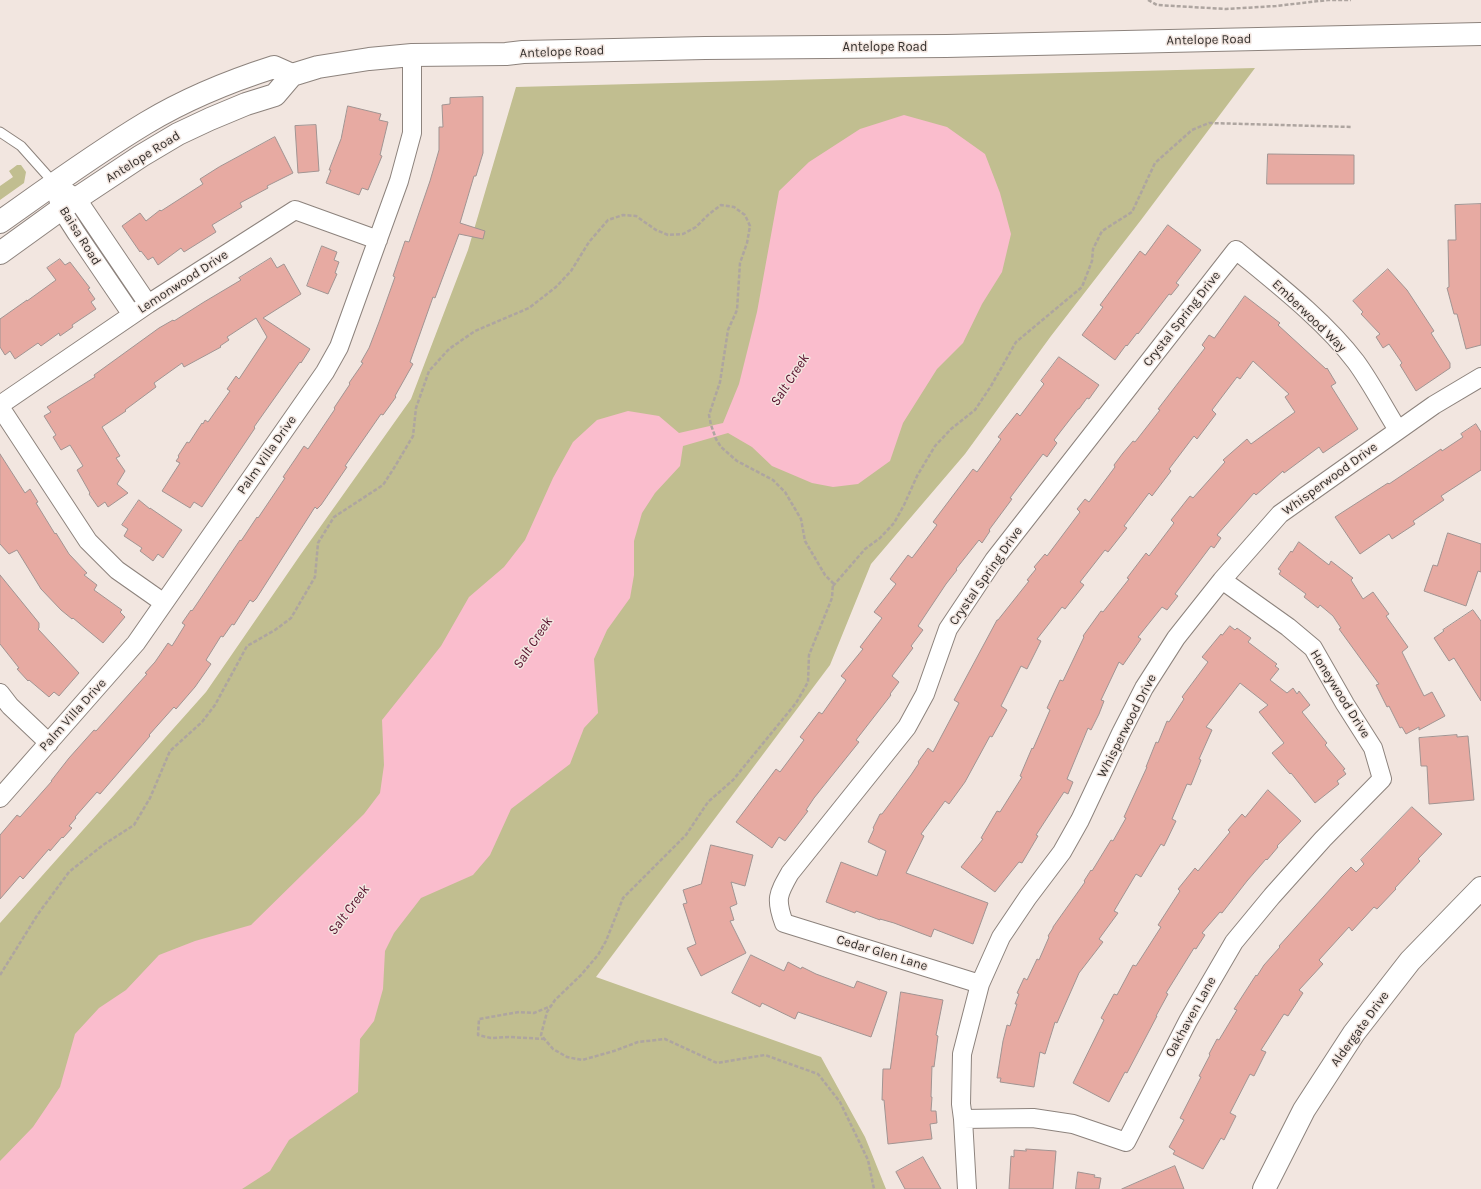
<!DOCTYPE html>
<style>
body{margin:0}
canvas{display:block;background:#f2e6e0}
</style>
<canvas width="1481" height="1189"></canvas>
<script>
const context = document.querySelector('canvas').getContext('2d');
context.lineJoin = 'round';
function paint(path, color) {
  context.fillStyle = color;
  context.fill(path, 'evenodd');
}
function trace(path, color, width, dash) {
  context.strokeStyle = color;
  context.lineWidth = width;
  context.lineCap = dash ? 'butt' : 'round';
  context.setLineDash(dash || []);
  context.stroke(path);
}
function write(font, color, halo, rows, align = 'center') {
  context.font = font + ' Karla,sans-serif';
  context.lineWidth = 3;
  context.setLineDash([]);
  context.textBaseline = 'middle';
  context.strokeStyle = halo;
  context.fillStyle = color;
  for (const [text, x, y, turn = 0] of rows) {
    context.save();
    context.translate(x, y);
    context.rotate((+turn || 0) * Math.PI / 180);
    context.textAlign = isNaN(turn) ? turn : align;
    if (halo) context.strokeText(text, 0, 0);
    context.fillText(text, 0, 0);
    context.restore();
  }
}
paint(new Path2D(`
 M 1255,68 L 1141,220 L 1051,336 L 965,454 L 871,564 L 830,665 L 596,977 L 821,1057 L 865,1137 L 886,1189 L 0,1189 L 0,923 L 206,692 L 301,554 L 411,399 L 468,250 L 516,87 Z
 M 17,165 L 21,165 L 26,172 L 24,183 L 0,200 L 0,186 L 13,177 L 9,171 Z`), '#c1be90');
paint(new Path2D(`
 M 904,115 L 947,127 L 985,154 L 1000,193 L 1011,234 L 1002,272 L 982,304 L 963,343 L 937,369 L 903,423 L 890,461 L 858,484 L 833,487 L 812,483 L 772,466 L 752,447 L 728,433 L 683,446 L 680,466 L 655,493 L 642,513 L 634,541 L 634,575 L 630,598 L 607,630 L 594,659 L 598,713 L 584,728 L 570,764 L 511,809 L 490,855 L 473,875 L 421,898 L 394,933 L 385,951 L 383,989 L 374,1021 L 360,1039 L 358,1092 L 289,1140 L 270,1171 L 242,1189 L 0,1189 L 0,1161 L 33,1127 L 60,1087 L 75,1034 L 99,1008 L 126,990 L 159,955 L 195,941 L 251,925 L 364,814 L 380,793 L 384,765 L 382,720 L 441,646 L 469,597 L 504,567 L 525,540 L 553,478 L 573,442 L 597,420 L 628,411 L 659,416 L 679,433 L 723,423 L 739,384 L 757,312 L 779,191 L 809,162 L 860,129 Z`), '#fabdcd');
const building = new Path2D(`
 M 483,97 L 483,153 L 476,176 L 474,176 L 460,223 L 485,231 L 483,239 L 459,234 L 435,298 L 433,297 L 410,362 L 413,364 L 395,396 L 396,397 L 383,415 L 381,414 L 345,466 L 347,467 L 321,505 L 317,509 L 315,507 L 256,599 L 253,602 L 250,600 L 234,625 L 232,624 L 223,637 L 221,636 L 206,660 L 211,664 L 195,687 L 176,709 L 174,707 L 149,735 L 150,736 L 100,794 L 97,792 L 75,817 L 76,818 L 69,826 L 72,828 L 63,838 L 62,837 L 50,851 L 49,849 L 23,879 L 20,876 L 0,899 L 0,835 L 17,815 L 20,817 L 52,781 L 51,781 L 69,758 L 94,730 L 96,731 L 147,674 L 145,673 L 155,662 L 168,643 L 172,646 L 185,625 L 182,623 L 191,610 L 192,611 L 240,540 L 241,541 L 257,517 L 258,518 L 285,478 L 283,477 L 296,458 L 304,446 L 308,449 L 335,409 L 334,408 L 350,384 L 349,383 L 363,363 L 361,362 L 369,348 L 379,322 L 395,277 L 393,276 L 405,241 L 409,242 L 430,181 L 439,150 L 439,127 L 443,127 L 442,105 L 450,104 L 450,98 Z
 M 348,106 L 381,114 L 379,120 L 388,122 L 380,155 L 382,156 L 368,190 L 362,188 L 359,195 L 326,183 L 331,170 L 329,170 L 341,139 Z
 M 316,125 L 319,171 L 298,173 L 295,126 Z
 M 275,137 L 293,173 L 267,186 L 268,188 L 240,203 L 242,207 L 212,225 L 216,232 L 184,252 L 181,248 L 158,265 L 153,257 L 148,260 L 141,251 L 140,252 L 122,226 L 140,213 L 146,221 L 160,210 L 161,211 L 203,184 L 200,179 L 219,167 Z
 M 1268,154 L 1354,155 L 1354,184 L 1267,184 Z
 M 1481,204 L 1481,345 L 1466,349 L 1457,314 L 1454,314 L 1447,288 L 1449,287 L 1448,240 L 1456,240 L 1455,205 Z
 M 1168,225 L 1201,250 L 1176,283 L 1179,285 L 1171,295 L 1169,294 L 1138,334 L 1137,333 L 1127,346 L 1126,345 L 1115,360 L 1082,335 L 1103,307 L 1100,305 L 1140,251 L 1145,255 Z
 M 322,246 L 337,252 L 334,260 L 339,262 L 335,273 L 337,274 L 328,294 L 307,286 Z
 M 271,258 L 277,268 L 284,264 L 301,294 L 263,318 L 310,349 L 301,363 L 300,362 L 254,427 L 255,428 L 202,507 L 194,502 L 190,508 L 162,491 L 180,463 L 176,461 L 179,457 L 178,456 L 187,442 L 189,443 L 202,423 L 203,424 L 205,420 L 208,422 L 230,391 L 227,389 L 236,376 L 239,379 L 267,337 L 256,318 L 227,337 L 229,340 L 220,346 L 221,347 L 184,367 L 182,363 L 154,383 L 156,387 L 125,410 L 126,411 L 102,427 L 120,456 L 116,458 L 125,471 L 117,484 L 128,493 L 108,507 L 105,502 L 98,507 L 89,494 L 90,493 L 77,470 L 83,466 L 70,445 L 61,450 L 53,437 L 56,435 L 44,416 L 51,412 L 47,407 L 95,377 L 94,375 L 159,328 L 173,320 L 174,321 L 204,302 L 241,280 L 239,278 Z
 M 60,259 L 65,265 L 70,262 L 90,288 L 88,289 L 95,299 L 91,302 L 96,309 L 72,325 L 73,327 L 60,336 L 59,333 L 41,346 L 38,343 L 15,359 L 10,351 L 5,355 L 0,347 L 0,319 L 27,300 L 27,301 L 56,280 L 47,268 Z
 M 1388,269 L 1407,290 L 1434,331 L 1431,333 L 1450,363 L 1450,368 L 1416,391 L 1400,365 L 1402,363 L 1389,344 L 1383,348 L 1376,337 L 1380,334 L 1361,314 L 1363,312 L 1353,301 Z
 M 1245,296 L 1280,323 L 1278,325 L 1326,369 L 1327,368 L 1336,383 L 1331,386 L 1358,429 L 1323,453 L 1319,447 L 1284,473 L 1283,471 L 1256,495 L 1254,493 L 1217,535 L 1221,538 L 1214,548 L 1211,546 L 1175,594 L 1178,596 L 1167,610 L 1162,607 L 1138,637 L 1141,639 L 1123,665 L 1119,662 L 1101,700 L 1104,701 L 1099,714 L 1091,730 L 1088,728 L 1067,779 L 1073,782 L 1068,794 L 1064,792 L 1036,835 L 1038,836 L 1022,863 L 1019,862 L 995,892 L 961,867 L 983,839 L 981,838 L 997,811 L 1000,812 L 1022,777 L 1020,776 L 1032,748 L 1033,749 L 1050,710 L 1047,708 L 1060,680 L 1063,681 L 1084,637 L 1083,636 L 1101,611 L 1103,612 L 1129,579 L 1127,578 L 1146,553 L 1149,556 L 1174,523 L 1171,520 L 1190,496 L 1193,498 L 1225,462 L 1223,460 L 1247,439 L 1251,444 L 1295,412 L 1285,397 L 1289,394 L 1253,361 L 1240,379 L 1237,377 L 1212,410 L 1216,414 L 1197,439 L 1194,436 L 1169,469 L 1171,471 L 1152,496 L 1149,493 L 1124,526 L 1127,528 L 1108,552 L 1105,550 L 1080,582 L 1084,585 L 1065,609 L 1062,607 L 1037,639 L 1041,641 L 1027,669 L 1021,666 L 1001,706 L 1007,710 L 992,737 L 990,736 L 965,782 L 949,804 L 945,801 L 921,834 L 924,836 L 906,873 L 988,903 L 973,944 L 934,929 L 931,937 L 894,923 L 880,919 L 880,920 L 856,911 L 855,913 L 826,902 L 841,862 L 877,876 L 886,851 L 868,842 L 874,829 L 873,828 L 880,814 L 882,814 L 911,775 L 919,763 L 918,762 L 928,748 L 933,752 L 959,703 L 954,700 L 997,620 L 998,620 L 1029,581 L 1027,580 L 1036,569 L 1034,567 L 1045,554 L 1047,556 L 1080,512 L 1077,509 L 1085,499 L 1089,502 L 1115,467 L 1114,465 L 1123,453 L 1133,441 L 1135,442 L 1160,410 L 1158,409 L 1205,348 L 1202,345 L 1209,335 L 1214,338 Z
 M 1059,357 L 1099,385 L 1089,399 L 1087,398 L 1079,409 L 1078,409 L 1054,440 L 1057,443 L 1047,457 L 1043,454 L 1010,498 L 1012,499 L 989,530 L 990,531 L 982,543 L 979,540 L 956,569 L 957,570 L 946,584 L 918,626 L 923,630 L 911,646 L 913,648 L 892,676 L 899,682 L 890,694 L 891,695 L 856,740 L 859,742 L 814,798 L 806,810 L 808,811 L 785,841 L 779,837 L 772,848 L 736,822 L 776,769 L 780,772 L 804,740 L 800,737 L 819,712 L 822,714 L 846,680 L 841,676 L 863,649 L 860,647 L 882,618 L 874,612 L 896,584 L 890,579 L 908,555 L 912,558 L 937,525 L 933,522 L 973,469 L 977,472 L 1001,439 L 998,437 L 1017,413 L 1020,416 L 1044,384 L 1041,381 Z
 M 1476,424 L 1481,432 L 1481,470 L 1441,496 L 1444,500 L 1413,521 L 1415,524 L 1392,539 L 1389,534 L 1360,554 L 1335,517 L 1388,483 L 1389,484 L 1441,449 L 1442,451 L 1463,437 L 1461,434 Z
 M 0,454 L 25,493 L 30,489 L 38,502 L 36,503 L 55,534 L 56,533 L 69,554 L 87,573 L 84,575 L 97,585 L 94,590 L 122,610 L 120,612 L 125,617 L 103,643 L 73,618 L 72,619 L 61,610 L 41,589 L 17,550 L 9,554 L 0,544 Z
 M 139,500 L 150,509 L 150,508 L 182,530 L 163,558 L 158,554 L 153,561 L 140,551 L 142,548 L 124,536 L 128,529 L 122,525 Z
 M 1448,533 L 1481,544 L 1481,572 L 1478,571 L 1466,606 L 1424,591 L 1433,565 L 1437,566 Z
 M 1299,542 L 1329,565 L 1331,561 L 1353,578 L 1351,580 L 1363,599 L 1373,592 L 1389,614 L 1386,616 L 1408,647 L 1402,652 L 1424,696 L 1432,692 L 1445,716 L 1419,730 L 1419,727 L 1406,734 L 1402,727 L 1400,728 L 1389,706 L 1387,707 L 1376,685 L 1379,684 L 1339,629 L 1341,628 L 1333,616 L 1320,605 L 1318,608 L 1304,597 L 1306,594 L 1279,574 L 1281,571 L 1278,569 L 1291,551 L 1292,552 Z
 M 0,575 L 39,623 L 39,628 L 38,629 L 79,673 L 59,696 L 54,692 L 49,697 L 29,680 L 28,681 L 17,669 L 19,668 L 0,644 Z
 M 1473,610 L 1481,621 L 1481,701 L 1454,658 L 1449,661 L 1434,638 L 1444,631 L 1443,630 Z
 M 1230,626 L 1235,630 L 1237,628 L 1251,638 L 1248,642 L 1277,664 L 1275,666 L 1279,669 L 1270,680 L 1287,693 L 1293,688 L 1297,694 L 1299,691 L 1310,705 L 1302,712 L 1327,743 L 1325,745 L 1345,769 L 1343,770 L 1346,774 L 1337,781 L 1339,784 L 1315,803 L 1291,773 L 1290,774 L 1272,753 L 1284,743 L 1259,712 L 1268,705 L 1240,683 L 1206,727 L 1212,730 L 1199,759 L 1201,760 L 1191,785 L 1187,784 L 1172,819 L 1176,821 L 1164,846 L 1161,844 L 1141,877 L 1136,874 L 1114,911 L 1118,913 L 1099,939 L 1103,942 L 1079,973 L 1057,1023 L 1055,1022 L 1045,1054 L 1040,1052 L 1034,1087 L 1000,1082 L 1001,1078 L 997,1078 L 1003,1041 L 1007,1025 L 1010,1026 L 1017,1004 L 1015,1004 L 1019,994 L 1017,993 L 1024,978 L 1027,980 L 1037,959 L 1039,960 L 1049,937 L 1048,936 L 1053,928 L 1053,927 L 1085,882 L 1084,881 L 1091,870 L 1092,871 L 1111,840 L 1113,841 L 1126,818 L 1124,817 L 1147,767 L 1146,767 L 1156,742 L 1158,743 L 1167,721 L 1169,722 L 1184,699 L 1182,697 L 1208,662 L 1202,657 L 1221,634 L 1222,635 Z
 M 1457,735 L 1457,737 L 1468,736 L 1474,800 L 1429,804 L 1427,766 L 1421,766 L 1419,738 Z
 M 1268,790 L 1301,821 L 1277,846 L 1278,847 L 1267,860 L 1266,859 L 1247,881 L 1222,913 L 1220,912 L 1202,933 L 1205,935 L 1196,949 L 1194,948 L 1166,993 L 1168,994 L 1156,1016 L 1157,1016 L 1127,1073 L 1125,1072 L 1109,1102 L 1073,1083 L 1104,1020 L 1101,1018 L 1114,994 L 1117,995 L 1133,965 L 1136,966 L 1161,927 L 1158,925 L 1180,891 L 1178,889 L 1195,868 L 1198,871 L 1230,832 L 1228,830 L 1242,814 L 1245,817 Z
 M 1412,807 L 1442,834 L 1418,859 L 1420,861 L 1395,888 L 1396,889 L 1377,909 L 1374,907 L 1352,931 L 1349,927 L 1319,960 L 1323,964 L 1299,990 L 1303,993 L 1288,1016 L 1284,1014 L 1261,1050 L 1266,1052 L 1254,1076 L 1250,1074 L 1230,1113 L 1236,1116 L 1224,1140 L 1221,1138 L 1203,1169 L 1173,1154 L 1175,1151 L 1169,1147 L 1184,1120 L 1180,1118 L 1201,1077 L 1199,1076 L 1210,1055 L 1209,1054 L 1217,1039 L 1219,1040 L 1237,1010 L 1234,1009 L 1256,975 L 1257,976 L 1264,965 L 1280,947 L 1279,946 L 1342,876 L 1351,867 L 1356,872 L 1364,864 L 1361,860 Z
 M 711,845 L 753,855 L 745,886 L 731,882 L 737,904 L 730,907 L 734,920 L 730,921 L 746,953 L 701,976 L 687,948 L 696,944 L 683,904 L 687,903 L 683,890 L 701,884 Z
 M 751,955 L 784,971 L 788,962 L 801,969 L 802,967 L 816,974 L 854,988 L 857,981 L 887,992 L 871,1037 L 798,1012 L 795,1019 L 762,1003 L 760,1007 L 732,993 Z
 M 901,992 L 943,1000 L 936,1035 L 938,1036 L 934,1067 L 932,1066 L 931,1097 L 932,1097 L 931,1111 L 936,1111 L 937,1123 L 930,1124 L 932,1139 L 888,1144 L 884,1100 L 882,1100 L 883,1069 L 890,1069 Z
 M 1026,1149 L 1056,1151 L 1053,1189 L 1009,1189 L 1011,1156 L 1014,1157 L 1014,1150 L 1026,1151 Z
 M 923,1157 L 941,1189 L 905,1189 L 896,1172 Z
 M 1175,1166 L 1184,1189 L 1122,1189 Z
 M 1078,1172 L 1095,1175 L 1094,1177 L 1101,1178 L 1099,1189 L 1076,1189 Z`);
paint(building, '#e7aaa2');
trace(building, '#a19492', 1);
const service = new Path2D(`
 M 0,132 L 21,146 L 54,183`);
const minor = new Path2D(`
 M 54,183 L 77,199 L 148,304
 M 57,195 L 61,209 L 77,234 L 132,315
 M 0,405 L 148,304 L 295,210 L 378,240
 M 0,407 L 88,541 L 117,570 L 164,603
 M 0,693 L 10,706 L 49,743
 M 0,798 L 136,643 L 325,372 L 339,347 L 399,181 L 412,133 L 412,55
 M 980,984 L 784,923 C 775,899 778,894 790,873 L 907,727 L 925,694 L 948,629 L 994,560 L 1236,250 C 1276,283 1325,321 1356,362 C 1372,384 1384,408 1398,430
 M 963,1119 L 1033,1118 L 1073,1124 L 1126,1142 L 1188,1021 L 1234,942 L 1272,896 L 1323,839 L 1382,779 L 1373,748 L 1345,704 L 1313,648 L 1288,627 L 1222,580
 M 967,1189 L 963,1119 L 961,1104 L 962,1054 L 980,984 L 1001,937 L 1028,897 L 1062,852 L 1080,820 L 1121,733 L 1144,688 L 1176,638 L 1222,580 L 1280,514 L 1434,405 L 1481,377`);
const tertiary = new Path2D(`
 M 0,222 C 48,188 96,153 146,123 C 186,99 230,81 274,67 L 292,75
 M 0,253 L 61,209 L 141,156 L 178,134 L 210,119 L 246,104 L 275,95 L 292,75 L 318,67 L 369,59 L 412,55 L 506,54 L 523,52 L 705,48 L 946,46 L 1481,34
 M 1264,1189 L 1304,1110 L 1354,1033 L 1410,961 L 1481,888`);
trace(service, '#8d837d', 11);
trace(minor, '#8d837d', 20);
trace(tertiary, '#8d837d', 24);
trace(new Path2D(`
 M 1148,0 L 1157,5 L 1226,9 L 1276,6 L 1328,0 L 1351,0
 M 833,586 L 865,549 L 880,538 L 894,523 L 904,505 L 917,476 L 935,446 L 951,429 L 975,410 L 991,386 L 1016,342 L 1082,287 L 1092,261 L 1093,249 L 1102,231 L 1132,212 L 1155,163 L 1192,130 L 1209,123 L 1352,127
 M 0,975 L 38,914 L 69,872 L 103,845 L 134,825 L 150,798 L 170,751 L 202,722 L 215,705 L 247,646 L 275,630 L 291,618 L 315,577 L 318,543 L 334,517 L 383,485 L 394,468 L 413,436 L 416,408 L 429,371 L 449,349 L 475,331 L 529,308 L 556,287 L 571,271 L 589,242 L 608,220 L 623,215 L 636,216 L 656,230 L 668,235 L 683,234 L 696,227 L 709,214 L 721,205 L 734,207 L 745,215 L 750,226 L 747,243 L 740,263 L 737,310 L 728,330 L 720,382 L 709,415 L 711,425 L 716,439 L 721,447 L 737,461 L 773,480 L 785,492 L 801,519 L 805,541 L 825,575 L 833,583 L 832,598 L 809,655 L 808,682 L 796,703 L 733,780 L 708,802 L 686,835 L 623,898 L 606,941 L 598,955 L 581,975 L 555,1000 L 547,1012 L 541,1035 L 553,1049 L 567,1057 L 582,1060 L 614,1051 L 638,1042 L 665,1039 L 717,1063 L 765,1055 L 818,1074 L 840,1102 L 868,1160 L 874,1189
 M 545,1039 L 509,1037 L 491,1038 L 478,1035 L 479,1019 L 519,1012 L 534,1013 L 551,1006`), '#aea5a0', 2.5, [4, 2]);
trace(service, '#fff', 9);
trace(minor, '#fff', 18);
trace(tertiary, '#fff', 22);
write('13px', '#332f2c', '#f2e6e0', [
 ["Antelope Road",1209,40,-1],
 ["Antelope Road",885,47],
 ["Antelope Road",562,52,-2],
 ["Antelope Road",143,157,-32],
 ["Baisa Road",80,236,58],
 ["Lemonwood Drive",183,282,-33],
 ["Emberwood Way",1309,316,44],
 ["Crystal Spring Drive",1182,319,-52],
 ["Palm Villa Drive",267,455,-55],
 ["Whisperwood Drive",1330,479,-36],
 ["Crystal Spring Drive",986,576,-55],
 ["Honeywood Drive",1340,694,58],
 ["Palm Villa Drive",73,715,-48],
 ["Whisperwood Drive",1127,726,-63],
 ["Cedar Glen Lane",882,953,17],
 ["Oakhaven Lane",1191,1017,-61],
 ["Aldergate Drive",1360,1029,-54]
]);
write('italic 14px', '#540e2a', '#f2e6e0', [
 ["Salt Creek",790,380,-57],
 ["Salt Creek",533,643,-56],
 ["Salt Creek",349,910,-53]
]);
</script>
